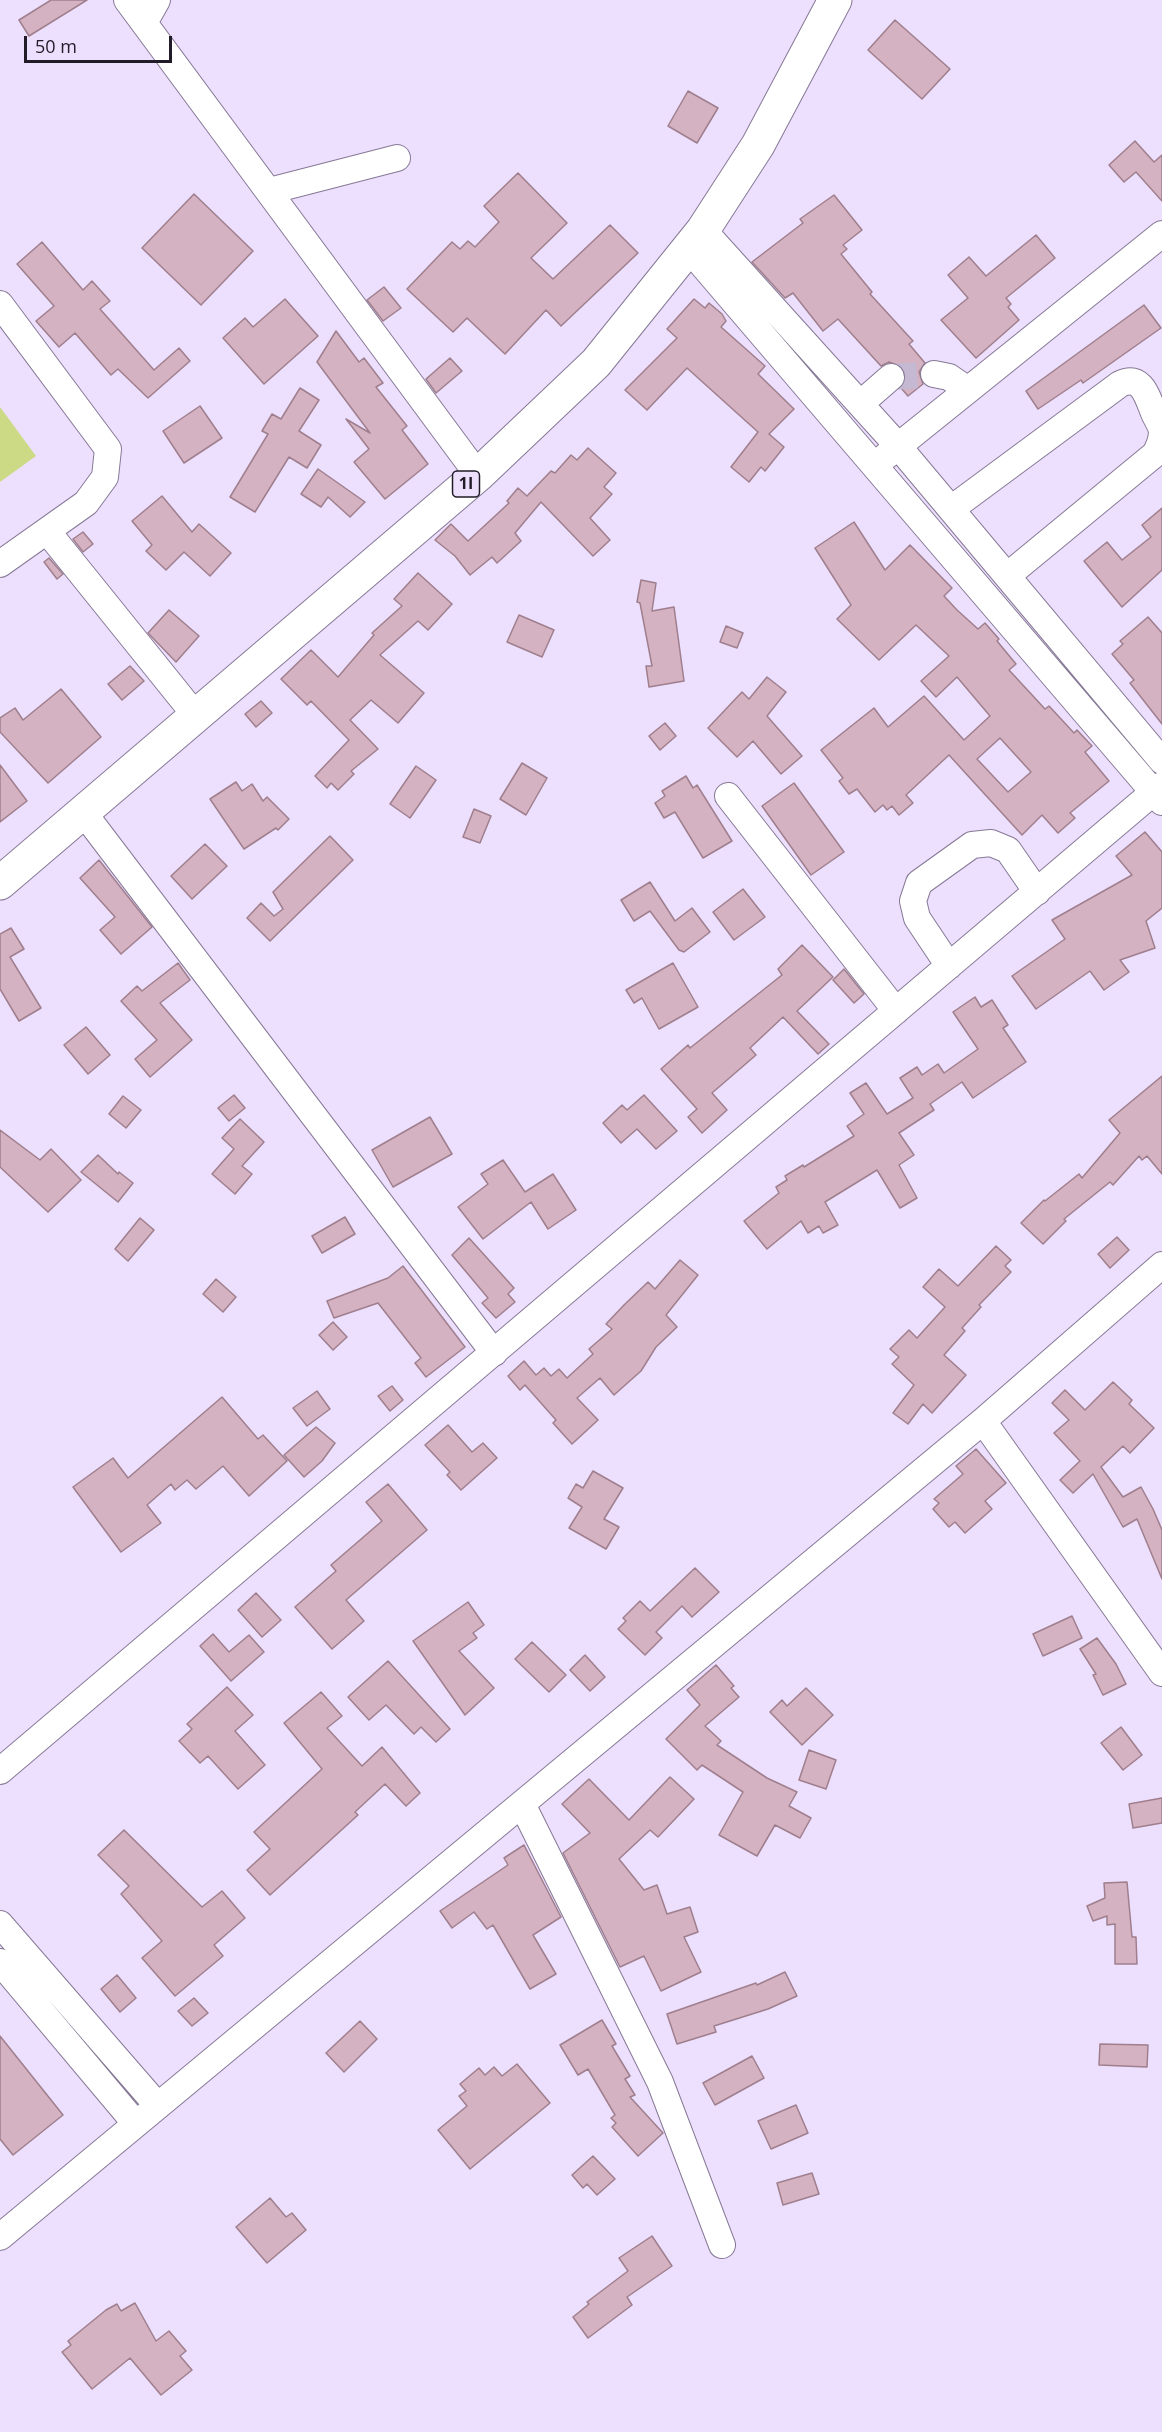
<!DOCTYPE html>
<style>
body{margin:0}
#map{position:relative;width:1162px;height:2432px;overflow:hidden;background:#eddffe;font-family:"Open Sans",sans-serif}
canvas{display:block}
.scale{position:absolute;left:24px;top:36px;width:148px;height:27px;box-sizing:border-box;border:3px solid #211c27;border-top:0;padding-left:8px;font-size:18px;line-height:21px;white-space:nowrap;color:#211c27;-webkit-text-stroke:4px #eddffe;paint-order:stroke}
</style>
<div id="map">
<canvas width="1162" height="2432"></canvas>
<div class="scale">50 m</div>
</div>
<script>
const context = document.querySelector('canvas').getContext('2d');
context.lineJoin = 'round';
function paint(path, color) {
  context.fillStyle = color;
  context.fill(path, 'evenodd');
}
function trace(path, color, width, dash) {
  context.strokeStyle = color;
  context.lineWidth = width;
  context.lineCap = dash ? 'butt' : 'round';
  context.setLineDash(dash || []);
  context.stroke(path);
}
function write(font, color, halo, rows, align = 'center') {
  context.font = font + ' "Open Sans",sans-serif';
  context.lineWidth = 6;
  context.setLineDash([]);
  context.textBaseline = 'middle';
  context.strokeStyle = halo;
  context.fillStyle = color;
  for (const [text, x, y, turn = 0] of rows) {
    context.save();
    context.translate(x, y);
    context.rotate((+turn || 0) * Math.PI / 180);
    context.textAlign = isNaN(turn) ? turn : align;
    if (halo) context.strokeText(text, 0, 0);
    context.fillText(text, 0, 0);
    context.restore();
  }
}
paint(new Path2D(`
 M 0,407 L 36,456 L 0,482 Z`), '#ccda85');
const building = new Path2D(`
 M 51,0 L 87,0 L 29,36 L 19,20 Z
 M 895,20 L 950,69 L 922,99 L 868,50 Z
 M 688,91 L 718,108 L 697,143 L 668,126 Z
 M 1135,141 L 1154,162 L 1162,155 L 1162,201 L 1136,172 L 1124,182 L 1109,165 Z
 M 518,173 L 567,223 L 531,258 L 553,279 L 610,225 L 638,253 L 561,326 L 546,310 L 505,354 L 467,318 L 453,332 L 407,289 L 452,242 L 460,249 L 468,241 L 475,247 L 499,222 L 484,206 Z
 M 194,194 L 253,251 L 201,305 L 142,248 Z
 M 834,195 L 862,230 L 843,245 L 847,249 L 841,254 L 872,292 L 870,294 L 913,341 L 909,344 L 925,363 L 919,372 L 923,384 L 908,396 L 901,388 L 906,375 L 902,367 L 889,362 L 881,366 L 838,319 L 823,331 L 793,293 L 785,298 L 752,262 L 803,223 L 800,219 Z
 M 1036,235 L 1055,258 L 1006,298 L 1011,304 L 1008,307 L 1019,320 L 976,358 L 941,320 L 968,298 L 948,275 L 969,257 L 986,276 Z
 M 42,242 L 83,290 L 92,281 L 110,301 L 100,309 L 154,370 L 179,348 L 190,361 L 148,398 L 118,369 L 111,375 L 75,333 L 59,347 L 36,321 L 54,306 L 17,264 Z
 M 384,287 L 401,308 L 383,321 L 367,300 Z
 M 285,299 L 318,336 L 264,384 L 223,338 L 245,318 L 253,327 Z
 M 694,299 L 705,308 L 709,303 L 722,314 L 726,321 L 721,327 L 765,366 L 758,374 L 794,409 L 769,434 L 784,447 L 765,471 L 761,467 L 749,482 L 731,467 L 758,432 L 687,368 L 647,410 L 625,390 L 677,338 L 667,329 Z
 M 1144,305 L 1161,328 L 1083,383 L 1081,380 L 1038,409 L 1026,391 Z
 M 336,331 L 359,362 L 364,358 L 383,383 L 376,387 L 407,426 L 402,430 L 428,464 L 385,499 L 354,462 L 369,449 L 346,419 L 370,433 L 317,362 Z
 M 450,358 L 462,371 L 436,393 L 426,379 Z
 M 300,388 L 319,400 L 299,431 L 321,445 L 307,468 L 289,457 L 255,512 L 230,497 L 268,434 L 262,431 L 272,414 L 281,419 Z
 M 200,406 L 222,438 L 184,463 L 163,431 Z
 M 588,448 L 616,473 L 604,487 L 612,494 L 590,518 L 610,540 L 593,556 L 541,502 L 515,533 L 521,541 L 497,563 L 492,557 L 470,575 L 455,556 L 435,540 L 451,524 L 468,541 L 509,503 L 507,501 L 518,488 L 527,496 L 551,471 L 555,473 L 571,455 L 577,460 Z
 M 318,469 L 365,502 L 350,517 L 328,497 L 321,507 L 301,494 Z
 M 162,496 L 192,532 L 199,524 L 231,553 L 210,576 L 184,552 L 166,570 L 146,551 L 152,545 L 132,521 Z
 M 1162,508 L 1162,570 L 1122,607 L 1084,561 L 1107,542 L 1122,560 L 1151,537 L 1142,525 Z
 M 854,522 L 885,570 L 910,545 L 952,588 L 944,596 L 957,610 L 978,629 L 985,623 L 999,639 L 997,641 L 1016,664 L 1009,670 L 1045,709 L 1049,706 L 1074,733 L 1077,730 L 1092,746 L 1085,752 L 1109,781 L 1070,813 L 1075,818 L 1058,833 L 1042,815 L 1022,835 L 949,755 L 906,795 L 913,803 L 899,815 L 892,806 L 887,810 L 883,805 L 875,812 L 857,789 L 849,794 L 839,781 L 843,778 L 821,750 L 874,708 L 888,727 L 924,696 L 964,740 L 990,716 L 957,677 L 936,697 L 921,681 L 949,656 L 916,625 L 879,660 L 837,619 L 851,605 L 815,548 ZM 1000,738 L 1031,772 L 1008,792 L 977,759 Z
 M 83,532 L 93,544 L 83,552 L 73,539 Z
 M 49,558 L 63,574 L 57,579 L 44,562 Z
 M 418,573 L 452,604 L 428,630 L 418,621 L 380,655 L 424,693 L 398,723 L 371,700 L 350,720 L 378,749 L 351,771 L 354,774 L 338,790 L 331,783 L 327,788 L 315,776 L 349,740 L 311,701 L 307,705 L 281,679 L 311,650 L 338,677 L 374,635 L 372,633 L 402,606 L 394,599 Z
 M 641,580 L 656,583 L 652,611 L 674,607 L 684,681 L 649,687 L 646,666 L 652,666 L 640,603 L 637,602 Z
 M 169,610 L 199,636 L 176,662 L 148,633 Z
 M 519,615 L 554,630 L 542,657 L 507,642 Z
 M 1148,617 L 1162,633 L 1162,724 L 1130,683 L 1134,680 L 1112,654 L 1123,644 L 1120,641 Z
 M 726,626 L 743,633 L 737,648 L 720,642 Z
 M 130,666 L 144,681 L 122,700 L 108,684 Z
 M 767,677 L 786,692 L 767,716 L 802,756 L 781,774 L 753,741 L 737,757 L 708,728 L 742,692 L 749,699 Z
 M 61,689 L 101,737 L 48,783 L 0,732 L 0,718 L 15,708 L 23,720 Z
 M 261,701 L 272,713 L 256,727 L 245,714 Z
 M 665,723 L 676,736 L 660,750 L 649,736 Z
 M 522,763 L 547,778 L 526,815 L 500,799 Z
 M 0,765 L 27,801 L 0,822 Z
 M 416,766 L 436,780 L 410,818 L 390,804 Z
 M 686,776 L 693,788 L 697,785 L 732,841 L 703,858 L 675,812 L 664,818 L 655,803 L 665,796 L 662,791 Z
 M 236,782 L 242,791 L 252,784 L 263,801 L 267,797 L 289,819 L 278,830 L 276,828 L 244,849 L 210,799 Z
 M 794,783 L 844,852 L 811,875 L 762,806 Z
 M 474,809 L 491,816 L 480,843 L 463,837 Z
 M 1145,832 L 1162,852 L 1162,908 L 1146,921 L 1155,948 L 1120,960 L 1129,972 L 1104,990 L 1090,971 L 1036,1009 L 1012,976 L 1065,939 L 1052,920 L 1132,875 L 1116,856 Z
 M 330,836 L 353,860 L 270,941 L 247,918 L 261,903 L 274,916 L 283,909 L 273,892 Z
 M 205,844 L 227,866 L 192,899 L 171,876 Z
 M 99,860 L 152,927 L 121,954 L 100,930 L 115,917 L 80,878 Z
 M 650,882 L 675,921 L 692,908 L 710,932 L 684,952 L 679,950 L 650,911 L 634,921 L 621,900 Z
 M 743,889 L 765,917 L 734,940 L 713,912 Z
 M 11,928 L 24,949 L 10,957 L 41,1008 L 19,1021 L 0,989 L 0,934 Z
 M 802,945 L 833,977 L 797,1011 L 829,1044 L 818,1054 L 783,1017 L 750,1048 L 756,1055 L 712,1093 L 727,1110 L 702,1133 L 688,1117 L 697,1109 L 661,1069 L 688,1045 L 690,1048 L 782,975 L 778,969 Z
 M 178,963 L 190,980 L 160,1003 L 192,1040 L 150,1077 L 135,1059 L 157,1040 L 121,1001 L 137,986 L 142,991 Z
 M 673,963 L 698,1007 L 659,1029 L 642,998 L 634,1003 L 626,990 Z
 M 844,969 L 864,994 L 854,1003 L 833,980 Z
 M 975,997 L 981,1007 L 992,1000 L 1008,1025 L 1003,1028 L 1026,1062 L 973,1098 L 962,1082 L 930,1104 L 934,1110 L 899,1133 L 914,1155 L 899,1165 L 917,1198 L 900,1208 L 877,1170 L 825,1202 L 838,1225 L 823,1233 L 819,1226 L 808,1233 L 801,1221 L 767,1249 L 744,1221 L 779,1193 L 776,1187 L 787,1180 L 785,1176 L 803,1165 L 804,1167 L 854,1136 L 847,1126 L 864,1114 L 850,1093 L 866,1083 L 887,1114 L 913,1098 L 900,1078 L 917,1067 L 922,1075 L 938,1064 L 944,1073 L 978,1049 L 953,1012 Z
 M 86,1027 L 110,1055 L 88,1074 L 64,1045 Z
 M 1162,1076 L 1162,1174 L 1147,1156 L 1142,1160 L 1139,1156 L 1113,1185 L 1110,1182 L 1064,1219 L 1066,1221 L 1043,1244 L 1021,1223 L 1044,1200 L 1045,1201 L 1079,1174 L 1082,1178 L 1120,1133 L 1109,1120 Z
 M 234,1095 L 245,1108 L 229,1121 L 218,1108 Z
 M 644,1095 L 677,1131 L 656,1149 L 637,1129 L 621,1143 L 603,1123 L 622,1105 L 627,1110 Z
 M 123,1096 L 141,1110 L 126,1128 L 109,1114 Z
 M 430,1117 L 452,1154 L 393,1187 L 372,1150 Z
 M 240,1119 L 264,1142 L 242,1166 L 252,1174 L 235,1194 L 212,1174 L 234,1149 L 222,1138 Z
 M 0,1130 L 40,1160 L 51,1149 L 81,1180 L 48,1212 L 0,1167 Z
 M 98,1155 L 118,1174 L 119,1172 L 133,1183 L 118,1202 L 81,1172 Z
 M 503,1160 L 525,1192 L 553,1174 L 576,1210 L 548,1229 L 531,1202 L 483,1239 L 458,1207 L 488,1184 L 481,1174 Z
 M 345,1217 L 355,1234 L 322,1253 L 312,1236 Z
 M 140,1218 L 154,1230 L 128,1261 L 115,1249 Z
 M 1117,1237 L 1129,1250 L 1110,1268 L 1098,1254 Z
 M 469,1238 L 514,1288 L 508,1294 L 515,1302 L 496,1318 L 482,1303 L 488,1298 L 452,1255 Z
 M 996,1246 L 1011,1260 L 1005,1266 L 1011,1272 L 979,1305 L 981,1307 L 962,1328 L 965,1331 L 944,1355 L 966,1375 L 932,1413 L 923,1404 L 908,1424 L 893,1413 L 914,1385 L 892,1364 L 899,1357 L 890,1349 L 909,1330 L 917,1338 L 945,1307 L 923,1287 L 939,1269 L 958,1286 Z
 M 680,1260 L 698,1275 L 666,1315 L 677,1327 L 656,1347 L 641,1371 L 614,1395 L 600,1378 L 577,1398 L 598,1420 L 572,1444 L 553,1423 L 556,1420 L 525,1385 L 520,1390 L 508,1376 L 524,1361 L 536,1375 L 544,1368 L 551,1376 L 559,1369 L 567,1378 L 593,1354 L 589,1349 L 612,1329 L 606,1324 L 624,1305 L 648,1282 L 655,1289 Z
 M 403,1266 L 465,1347 L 426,1377 L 415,1363 L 421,1358 L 378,1303 L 334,1318 L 327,1301 L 388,1278 Z
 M 216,1279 L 236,1297 L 223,1312 L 203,1294 Z
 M 333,1322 L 347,1337 L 333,1350 L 319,1335 Z
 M 1113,1382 L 1132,1400 L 1129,1404 L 1154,1428 L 1130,1453 L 1123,1446 L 1101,1467 L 1123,1497 L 1141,1487 L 1153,1509 L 1162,1530 L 1162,1579 L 1137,1519 L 1123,1527 L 1093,1474 L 1073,1493 L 1060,1480 L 1080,1461 L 1054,1433 L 1069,1420 L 1052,1403 L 1065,1390 L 1085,1410 Z
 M 392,1386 L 403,1400 L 390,1411 L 378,1396 Z
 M 317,1391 L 330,1409 L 307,1426 L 293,1408 Z
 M 222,1397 L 258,1439 L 263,1435 L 287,1461 L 249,1496 L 223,1466 L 196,1489 L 187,1480 L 175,1490 L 171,1484 L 147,1505 L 161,1523 L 121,1552 L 73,1487 L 113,1458 L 128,1478 Z
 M 448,1425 L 472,1452 L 483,1443 L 497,1458 L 461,1490 L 447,1475 L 450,1472 L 425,1445 Z
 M 316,1427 L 335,1443 L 322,1461 L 304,1477 L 284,1455 Z
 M 976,1449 L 1006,1483 L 985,1501 L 992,1509 L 965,1533 L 955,1522 L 949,1527 L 933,1509 L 939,1503 L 934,1499 L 963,1474 L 956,1466 Z
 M 593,1471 L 623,1488 L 604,1519 L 619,1527 L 606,1549 L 569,1528 L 582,1507 L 568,1498 L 576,1484 L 583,1488 Z
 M 388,1484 L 427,1530 L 346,1600 L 364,1621 L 332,1649 L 295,1607 L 336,1571 L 331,1565 L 382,1521 L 366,1502 Z
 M 695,1568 L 719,1592 L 692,1617 L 682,1606 L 656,1632 L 662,1638 L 645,1655 L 618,1629 L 626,1621 L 623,1618 L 640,1601 L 650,1611 Z
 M 256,1593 L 281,1620 L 262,1637 L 238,1610 Z
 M 468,1602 L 484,1625 L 473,1633 L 477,1638 L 459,1651 L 494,1688 L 465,1715 L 413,1641 Z
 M 1072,1616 L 1082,1638 L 1043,1656 L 1033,1634 Z
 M 213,1634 L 229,1652 L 249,1635 L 264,1652 L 231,1681 L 200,1646 Z
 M 1097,1638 L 1116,1664 L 1126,1684 L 1103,1695 L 1093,1675 L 1096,1674 L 1080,1649 Z
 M 532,1642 L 566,1675 L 549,1692 L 515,1659 Z
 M 585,1655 L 605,1677 L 590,1691 L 570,1670 Z
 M 388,1661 L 450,1729 L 436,1742 L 421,1727 L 414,1734 L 386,1705 L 369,1720 L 348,1697 Z
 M 716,1665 L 734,1686 L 731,1688 L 739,1697 L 705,1726 L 721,1741 L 717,1745 L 767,1778 L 797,1792 L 789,1806 L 811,1818 L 800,1838 L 775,1825 L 757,1856 L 719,1835 L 743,1792 L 702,1765 L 697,1770 L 666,1739 L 700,1705 L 687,1690 Z
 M 227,1687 L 253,1715 L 235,1731 L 265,1765 L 238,1789 L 208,1756 L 200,1763 L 179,1741 L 192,1729 L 187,1724 Z
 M 806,1688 L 833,1715 L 802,1745 L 770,1712 L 782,1700 L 787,1706 Z
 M 321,1692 L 342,1716 L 327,1728 L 362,1766 L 382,1747 L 420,1793 L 406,1806 L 385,1784 L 355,1812 L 358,1815 L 270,1895 L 247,1870 L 270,1849 L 254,1832 L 322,1769 L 284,1723 Z
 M 1121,1727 L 1142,1755 L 1123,1770 L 1101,1743 Z
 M 809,1750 L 836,1760 L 826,1789 L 799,1780 Z
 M 670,1777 L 694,1799 L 658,1837 L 650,1830 L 619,1859 L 644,1890 L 657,1885 L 667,1914 L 690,1907 L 698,1932 L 684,1937 L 701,1972 L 661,1991 L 644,1956 L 620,1967 L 563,1853 L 590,1833 L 562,1804 L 589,1779 L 629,1820 Z
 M 1162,1798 L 1162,1823 L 1133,1828 L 1129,1804 Z
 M 124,1830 L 202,1907 L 222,1891 L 245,1918 L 214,1945 L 223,1956 L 175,1996 L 142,1958 L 162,1941 L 121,1894 L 129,1886 L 98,1855 Z
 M 524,1845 L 561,1917 L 533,1935 L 556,1974 L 530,1989 L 493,1925 L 487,1929 L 474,1912 L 452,1928 L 440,1911 L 508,1865 L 504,1858 Z
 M 1127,1882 L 1132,1937 L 1136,1937 L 1137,1964 L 1115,1964 L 1115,1924 L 1107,1925 L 1107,1916 L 1093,1921 L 1087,1906 L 1105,1898 L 1104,1883 Z
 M 785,1972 L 797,1996 L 768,2009 L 714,2026 L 716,2032 L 677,2044 L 667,2014 L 756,1983 L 757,1985 Z
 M 117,1975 L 136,1998 L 120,2012 L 101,1989 Z
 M 194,1998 L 208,2013 L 192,2026 L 178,2011 Z
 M 602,2020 L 616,2044 L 612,2046 L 630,2076 L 625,2079 L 635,2095 L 630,2097 L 663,2133 L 638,2156 L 612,2127 L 616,2123 L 611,2118 L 615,2115 L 588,2069 L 578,2075 L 560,2045 Z
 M 360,2021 L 377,2039 L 344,2072 L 326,2053 Z
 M 0,2036 L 63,2115 L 13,2155 L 0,2139 Z
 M 1100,2044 L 1148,2045 L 1147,2067 L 1099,2065 Z
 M 752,2056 L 764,2078 L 715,2105 L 703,2083 Z
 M 517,2064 L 550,2103 L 470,2169 L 438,2130 L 467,2106 L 459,2096 L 466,2091 L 460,2084 L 479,2068 L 485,2075 L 494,2067 L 502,2076 Z
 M 796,2105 L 808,2133 L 771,2149 L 758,2121 Z
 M 593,2156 L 615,2179 L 597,2195 L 587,2184 L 583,2188 L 572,2175 Z
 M 812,2173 L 819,2194 L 783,2205 L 777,2183 Z
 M 270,2198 L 286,2217 L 292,2213 L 306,2230 L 267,2263 L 236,2227 Z
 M 652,2236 L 672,2266 L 627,2297 L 632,2305 L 588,2338 L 573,2317 L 589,2304 L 587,2302 L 628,2271 L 619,2258 Z
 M 135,2303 L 156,2341 L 169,2331 L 186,2351 L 180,2356 L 192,2370 L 161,2395 L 130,2358 L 92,2389 L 62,2352 L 71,2345 L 68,2341 L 106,2310 L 117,2304 L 121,2311 Z`);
paint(building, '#d5b2c1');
trace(building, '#9f7f8d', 1.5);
trace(new Path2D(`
 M 891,377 L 934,374`), '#c4b8d3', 26, [26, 13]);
const minor = new Path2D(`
 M 127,0 L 478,475
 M 144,23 L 157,0
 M 269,191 L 397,158
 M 703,230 L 898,446 L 1162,761
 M 688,248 L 1162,802
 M 0,304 L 108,449 L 105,477 L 86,503 L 0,564
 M 934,374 L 949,377 L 968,390
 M 860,404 L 891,377
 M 886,456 L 1162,234
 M 951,509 L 1120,384 C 1142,374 1147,396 1154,413 C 1156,418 1161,425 1162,431 C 1162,439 1159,447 1155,454 L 1007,576
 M 47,531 L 196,716
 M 728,796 L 896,1011
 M 83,812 L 494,1353
 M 949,966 L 917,918 L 913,901 L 919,883 L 972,845 L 991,843 L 1008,850 L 1037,892
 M 983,1421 L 1162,1673
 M 0,1771 L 1162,785
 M 522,1804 L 660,2082 L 722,2245
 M 0,1924 L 158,2106
 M 0,1962 L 136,2124
 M 0,2237 L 983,1421 L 1162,1265`);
const highway = new Path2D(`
 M 0,883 L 478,475 L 596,363 L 703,230 L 758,145 L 835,0`);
trace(minor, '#867995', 28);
trace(highway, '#867995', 35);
trace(minor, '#fff', 26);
trace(highway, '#fff', 33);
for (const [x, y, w] of [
 [466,484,27]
]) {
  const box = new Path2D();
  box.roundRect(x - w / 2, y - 13, w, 26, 4.5);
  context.fillStyle = '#eddffe';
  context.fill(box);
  trace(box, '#211c27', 1.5);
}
write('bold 16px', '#211c27', null, [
 ["1I",466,484]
]);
</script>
